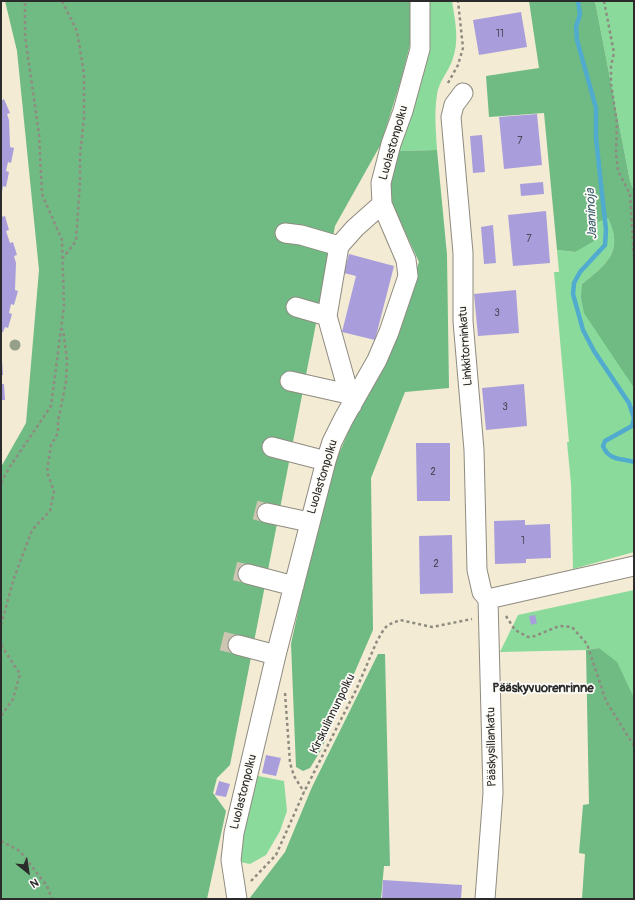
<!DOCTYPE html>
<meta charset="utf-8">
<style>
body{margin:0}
#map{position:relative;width:635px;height:900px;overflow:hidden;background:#f3ebd4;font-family:Pangolin,sans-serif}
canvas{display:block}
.frame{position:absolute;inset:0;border:2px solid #2b2b2b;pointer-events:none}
.north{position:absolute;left:8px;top:852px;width:40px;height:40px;-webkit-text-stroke:3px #fdfcf7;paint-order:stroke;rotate:150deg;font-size:11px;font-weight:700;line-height:16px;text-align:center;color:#2b2b2b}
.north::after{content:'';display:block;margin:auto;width:14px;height:18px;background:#2b2b2b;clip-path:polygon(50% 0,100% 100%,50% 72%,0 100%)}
</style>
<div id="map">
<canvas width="635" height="900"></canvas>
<div class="frame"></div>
<div class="north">N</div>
</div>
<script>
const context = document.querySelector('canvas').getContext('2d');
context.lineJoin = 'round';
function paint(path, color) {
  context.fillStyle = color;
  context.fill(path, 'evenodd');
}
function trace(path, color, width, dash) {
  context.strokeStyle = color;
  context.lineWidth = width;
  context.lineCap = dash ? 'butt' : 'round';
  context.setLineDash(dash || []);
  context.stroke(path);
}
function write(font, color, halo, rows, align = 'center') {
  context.font = font + ' Pangolin,sans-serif';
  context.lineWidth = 3.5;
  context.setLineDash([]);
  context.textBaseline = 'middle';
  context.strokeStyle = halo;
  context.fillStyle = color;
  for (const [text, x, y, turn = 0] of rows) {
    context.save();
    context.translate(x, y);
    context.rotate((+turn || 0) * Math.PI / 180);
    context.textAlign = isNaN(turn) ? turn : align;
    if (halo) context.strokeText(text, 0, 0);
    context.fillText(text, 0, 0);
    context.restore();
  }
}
paint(new Path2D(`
 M 429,1 L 452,1 C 455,21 460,41 452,61 C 448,72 438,83 437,95 C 434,113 436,131 437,150 L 398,151 L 420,88 L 430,43 Z
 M 595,1 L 634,1 L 634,191 L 630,181 Z
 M 608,217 C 624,251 607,264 582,284 L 618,363 L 634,388 L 634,552 L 573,569 L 571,484 L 567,442 L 569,442 L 554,272 L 559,272 L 557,250 L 575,252 L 598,222 Z
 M 634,590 L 634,698 L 599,648 L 586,650 L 500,652 L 518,615 Z
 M 253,775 L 284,781 L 287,811 L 280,831 L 266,855 L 250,864 L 240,862 L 237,843 Z`), '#8adb9b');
paint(new Path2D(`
 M 5,1 L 412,1 L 414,29 L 401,80 L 381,144 L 335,226 L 230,765 L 217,778 L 213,793 L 226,811 L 207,899 L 1,899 L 1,467 L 26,423 L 39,270 L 17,51 Z
 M 529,1 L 595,1 L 630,181 L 634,191 L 634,388 L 584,313 L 581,297 L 582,284 C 607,264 624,251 608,218 L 598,222 L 594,241 L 575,252 L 557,250 L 544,113 L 489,117 L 486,76 L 539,68 Z
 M 437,150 L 447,255 L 449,388 L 405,392 L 371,478 L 373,630 L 321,750 L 310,768 L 303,771 L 296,767 L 291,644 L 325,487 L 349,430 L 379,375 L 419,262 L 388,195 L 398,151 Z
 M 599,648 L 617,662 L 634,698 L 634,899 L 582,899 L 585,854 L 579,853 L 583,805 L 589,804 L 586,650 Z
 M 378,654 L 385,654 L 390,866 L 384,866 L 381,899 L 249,899 L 285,852 L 312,787 Z`), '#6fbb83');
trace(new Path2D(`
 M 578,1 L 580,14 L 576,27 L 577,40 L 596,108 L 596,138 L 606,230 L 605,245 L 580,272 L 574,283 L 573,294 L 583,330 L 594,351 L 629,403 L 634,418 L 632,426 L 605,441 L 603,446 C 609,461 621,458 634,462`), '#50abce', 4.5);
paint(new Path2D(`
 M 521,12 L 527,47 L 479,55 L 473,20 Z
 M 4,99 L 10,113 L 7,114 L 9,120 L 10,147 L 14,148 L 11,163 L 8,162 L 6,171 L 9,172 L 6,187 L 3,186 L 2,192 L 1,101 Z
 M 537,114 L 542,165 L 504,169 L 499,117 Z
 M 482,135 L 485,172 L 473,173 L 470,136 Z
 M 543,182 L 544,194 L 521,196 L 520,184 Z
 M 546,211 L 550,263 L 513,266 L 508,215 Z
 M 5,216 L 9,230 L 6,231 L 10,243 L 13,242 L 17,255 L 14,256 L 16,263 L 15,290 L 18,291 L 14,305 L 11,304 L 9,313 L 12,314 L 8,328 L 5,327 L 3,332 L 1,332 L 1,217 Z
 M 493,225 L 496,263 L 484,264 L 481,227 Z
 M 349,254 L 394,266 L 375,340 L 342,332 L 356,276 L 344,273 Z
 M 516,290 L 519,333 L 478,336 L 474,294 Z
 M 1,360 L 2,360 L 3,375 L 1,375 Z
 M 1,384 L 4,384 L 5,400 L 1,400 Z
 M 524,384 L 527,426 L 486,430 L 482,388 Z
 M 416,443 L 450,443 L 450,501 L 417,501 Z
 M 525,520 L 525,525 L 550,524 L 551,558 L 526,559 L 526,563 L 495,564 L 494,521 Z
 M 452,535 L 453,593 L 420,594 L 419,536 Z
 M 535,615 L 537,623 L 531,625 L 529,616 Z
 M 266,755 L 281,758 L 276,776 L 262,773 Z
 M 219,781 L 230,784 L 226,797 L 215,795 Z
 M 383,880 L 462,885 L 461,899 L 382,899 Z`), '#a99edb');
trace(new Path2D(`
 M 255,510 L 267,513
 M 235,571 L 248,574
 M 222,641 L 238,645`), '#cbc5b2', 19, [19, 10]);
const minor = new Path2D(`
 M 463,93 L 454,105 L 451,117 L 463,253 L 463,321 L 474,450 L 477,570 L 482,592 L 488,599
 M 285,233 L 301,235 L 339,246
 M 296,307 L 327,316
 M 290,381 L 348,394
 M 352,405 L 327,316 L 339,246 L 355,228 L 382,204
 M 272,447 L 326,461
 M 267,513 L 309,522
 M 248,574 L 294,586
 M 488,599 L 634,566
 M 238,645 L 276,655
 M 237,899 L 231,860 L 234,833 L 276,655 L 326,461 L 332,442 L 344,418 L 377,360 L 389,332 L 408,276 L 406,260 L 382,204 L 381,183 L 391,144 L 403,111 L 420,49 L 420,1
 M 485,899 L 493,793 L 488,599`);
trace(minor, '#8f8b80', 21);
trace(new Path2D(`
 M 62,1 L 77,31 L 84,74 L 84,117 L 80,156 L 80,182 L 76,241 L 63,258
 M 604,1 L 614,53 L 611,66 L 611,84 L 617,123 L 616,153 L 618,171 L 630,194 L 634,260
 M 448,83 L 458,65 L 463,48 L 458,1
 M 1,483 L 9,468 L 51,406 L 64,306 L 62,240 L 42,194 L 39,134 L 25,36 L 25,1
 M 506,616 L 515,630 L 528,637 L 535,636 L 559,626 L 572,627 L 587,644 L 606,701 L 634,746
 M 1,625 L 14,578 L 32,530 L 50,511 L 54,491 L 47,472 L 51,445 L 58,433 L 58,421 L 66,382 L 67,360 L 63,329
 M 1,645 L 20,674 L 13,699 L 1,716
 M 285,693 L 290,763 L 294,776 L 304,792
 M 1,841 L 20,851 L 47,886 L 52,899
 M 251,881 L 276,855 L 304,792 L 356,690 L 377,641 L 384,629 L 388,625 L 400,620 L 432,627 L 472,619`), '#8f8b80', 2.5, [3, 3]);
trace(minor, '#fff', 19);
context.fillStyle = '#959f8a';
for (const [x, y] of [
 [15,345]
]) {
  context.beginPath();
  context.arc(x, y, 5.5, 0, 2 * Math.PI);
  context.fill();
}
write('10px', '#4a4857', null, [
 ["11",500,34],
 ["7",520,141],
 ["7",529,239],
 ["3",497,313],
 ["3",505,407],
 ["2",433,472],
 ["1",523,541],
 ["2",436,564]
]);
write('12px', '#2b2b2b', '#fdfcf7', [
 ["Luolastonpolku",394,143,-74],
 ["Linkkitorninkatu",466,346,-94],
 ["Luolastonpolku",323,477,-73],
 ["Kirskulinnunpolku",333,714,-64],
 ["Pääskysillankatu",492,747,-91],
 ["Luolastonpolku",244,792,-76]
]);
write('italic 13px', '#3a5e6c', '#fdfcf7', [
 ["Jaaninoja",592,214,-93]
]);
write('bold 13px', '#2b2b2b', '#fdfcf7', [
 ["Pääskyvuorenrinne",543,689]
]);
</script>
